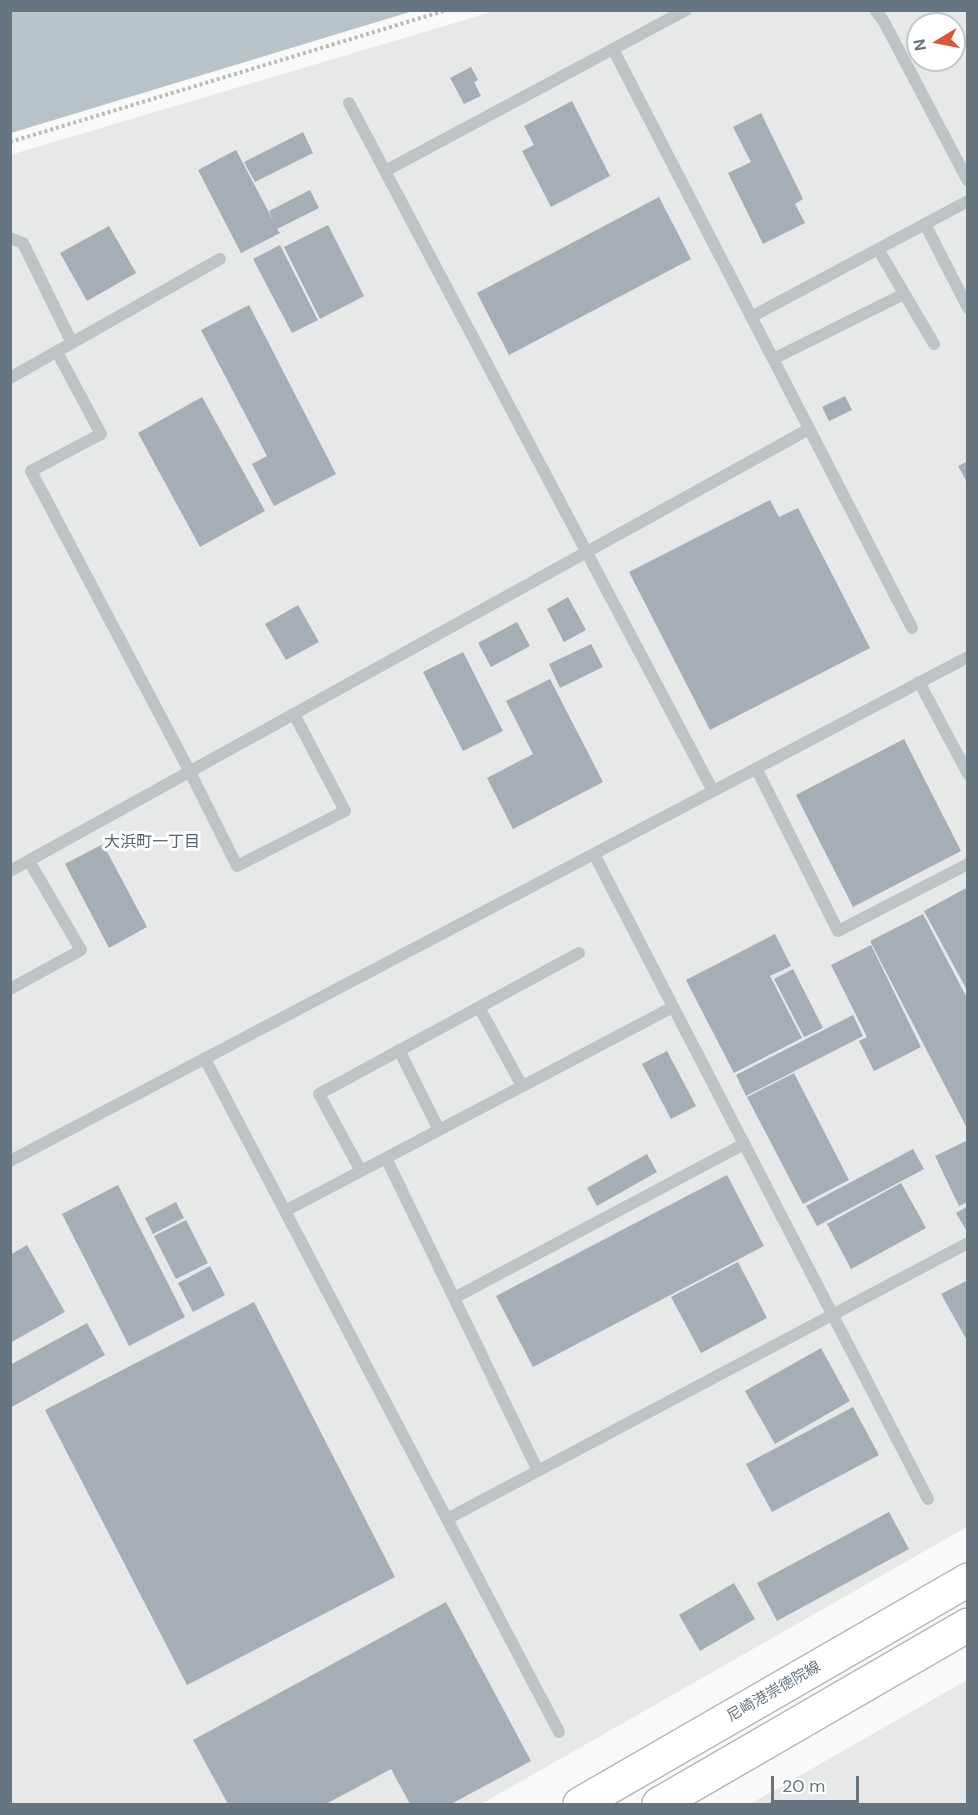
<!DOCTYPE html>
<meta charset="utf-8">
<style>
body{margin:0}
#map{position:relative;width:978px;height:1815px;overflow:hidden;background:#f9f9f7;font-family:"DM Sans",sans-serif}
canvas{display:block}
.frame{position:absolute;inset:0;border:12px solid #667580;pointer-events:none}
.north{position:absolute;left:906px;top:12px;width:60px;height:60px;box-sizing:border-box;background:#fff;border:2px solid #c2c8cc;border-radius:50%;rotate:260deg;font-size:16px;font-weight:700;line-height:24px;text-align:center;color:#667580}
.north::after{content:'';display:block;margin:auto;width:21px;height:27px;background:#d85737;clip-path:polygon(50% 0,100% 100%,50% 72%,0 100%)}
.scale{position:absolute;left:771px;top:1776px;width:88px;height:27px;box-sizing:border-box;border:3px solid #667580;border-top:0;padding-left:8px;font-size:18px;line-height:21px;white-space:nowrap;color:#667580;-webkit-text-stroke:4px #fff;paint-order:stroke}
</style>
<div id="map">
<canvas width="978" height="1815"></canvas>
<div class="frame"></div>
<div class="north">N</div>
<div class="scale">20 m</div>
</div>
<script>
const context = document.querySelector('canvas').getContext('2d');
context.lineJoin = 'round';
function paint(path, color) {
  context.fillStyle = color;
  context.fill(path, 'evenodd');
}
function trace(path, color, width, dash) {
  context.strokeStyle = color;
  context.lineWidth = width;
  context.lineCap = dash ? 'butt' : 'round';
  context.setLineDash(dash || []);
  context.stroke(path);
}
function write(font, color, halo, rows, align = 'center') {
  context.font = font + ' "DM Sans","Noto Sans JP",sans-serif';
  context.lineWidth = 6;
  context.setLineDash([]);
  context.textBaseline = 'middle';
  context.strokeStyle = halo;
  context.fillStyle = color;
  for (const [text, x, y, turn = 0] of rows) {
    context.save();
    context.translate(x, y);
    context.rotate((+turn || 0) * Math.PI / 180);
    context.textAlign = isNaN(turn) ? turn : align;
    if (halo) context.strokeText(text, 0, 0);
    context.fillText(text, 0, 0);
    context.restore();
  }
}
paint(new Path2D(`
 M 495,11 L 967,11 L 967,1527 L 481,1804 L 11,1804 L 10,155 ZM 918,24 L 954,24 L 954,60 L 918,60 Z
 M 967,1680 L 967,1804 L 750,1804 Z`), '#e7e8e8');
paint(new Path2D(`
 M 11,10 L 413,10 L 413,11 L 11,133 Z`), '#b7c3c7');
paint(new Path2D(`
 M 471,67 L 478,80 L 474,82 L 481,96 L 464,104 L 450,78 Z
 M 572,101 L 610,176 L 551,207 L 522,151 L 534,145 L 524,126 Z
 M 761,113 L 803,199 L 795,204 L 805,223 L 763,244 L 728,173 L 751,162 L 733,127 Z
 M 303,132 L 313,153 L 255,182 L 244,162 Z
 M 236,150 L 274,222 L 269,211 L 310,190 L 319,208 L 277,229 L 280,233 L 241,253 L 198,170 Z
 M 659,197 L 691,259 L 509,355 L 477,293 Z
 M 328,225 L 364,296 L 320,319 L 284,247 Z
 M 109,226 L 136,273 L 87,301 L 60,253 Z
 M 280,245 L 318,320 L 292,333 L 253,259 Z
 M 249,305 L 336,474 L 274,506 L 252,464 L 267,456 L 201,330 Z
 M 845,396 L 852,410 L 829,421 L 822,407 Z
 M 202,397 L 265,511 L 200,547 L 138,433 Z
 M 968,461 L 968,484 L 958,466 Z
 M 770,500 L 779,517 L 798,508 L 870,648 L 710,730 L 629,572 Z
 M 568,597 L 586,630 L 564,642 L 547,609 Z
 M 298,605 L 319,642 L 286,660 L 265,624 Z
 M 517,622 L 530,646 L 491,667 L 478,643 Z
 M 591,644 L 603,667 L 560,688 L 549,664 Z
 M 463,652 L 503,731 L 463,751 L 423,672 Z
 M 550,679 L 603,782 L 513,829 L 487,778 L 533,754 L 506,701 Z
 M 904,739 L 961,851 L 853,907 L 796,795 Z
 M 103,844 L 147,927 L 109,948 L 65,864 Z
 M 968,887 L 968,992 L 924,911 Z
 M 923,914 L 968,1000 L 968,1130 L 870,941 Z
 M 775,934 L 791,966 L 770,976 L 802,1038 L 734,1073 L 686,980 Z
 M 871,945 L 921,1047 L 874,1071 L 859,1041 L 867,1037 L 831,965 Z
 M 793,969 L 823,1028 L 804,1037 L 774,979 Z
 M 853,1015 L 863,1036 L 746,1096 L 736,1075 Z
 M 667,1051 L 696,1106 L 671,1119 L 642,1064 Z
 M 794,1073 L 849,1180 L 803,1204 L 747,1097 Z
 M 968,1140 L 968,1202 L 959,1206 L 935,1156 Z
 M 913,1149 L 924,1169 L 817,1226 L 806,1206 Z
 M 647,1154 L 657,1172 L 597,1206 L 587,1188 Z
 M 727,1175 L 764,1246 L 533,1367 L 496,1296 Z
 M 901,1183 L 926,1228 L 851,1269 L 827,1224 Z
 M 118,1185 L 185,1317 L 129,1346 L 62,1214 Z
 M 176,1202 L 184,1218 L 153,1234 L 145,1218 Z
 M 968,1206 L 968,1233 L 956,1213 Z
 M 186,1220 L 208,1263 L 176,1279 L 154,1236 Z
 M 27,1245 L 65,1312 L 10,1343 L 10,1255 Z
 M 738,1262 L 767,1318 L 701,1353 L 671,1297 Z
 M 210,1266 L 225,1295 L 193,1312 L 178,1283 Z
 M 968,1280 L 968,1342 L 941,1294 Z
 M 254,1302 L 395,1577 L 187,1685 L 45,1410 Z
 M 87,1323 L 105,1355 L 10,1408 L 10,1365 Z
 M 821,1348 L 850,1401 L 775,1444 L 745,1391 Z
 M 853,1407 L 879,1455 L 772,1512 L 746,1464 Z
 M 889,1512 L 909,1549 L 777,1621 L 757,1583 Z
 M 734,1583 L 755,1619 L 700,1651 L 679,1615 Z
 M 446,1602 L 531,1761 L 451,1804 L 410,1804 L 391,1769 L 326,1804 L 228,1804 L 193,1740 Z`), '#a5aeb4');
const secondary = new Path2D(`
 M 580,1804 L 968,1580
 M 659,1804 L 968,1625`);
trace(secondary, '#b3b9bd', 36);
trace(new Path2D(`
 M 10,142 L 447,10`), '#b9bcbf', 4, [3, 3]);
trace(new Path2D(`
 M 875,10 L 883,20 L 968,181
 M 613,49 L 912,628
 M 349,103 L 713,791
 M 385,171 L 686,10
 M 925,224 L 968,308
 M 10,238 L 23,243 L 72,343
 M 878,249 L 934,344
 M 751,317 L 968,201
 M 57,352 L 101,434 L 31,471 L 190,772 L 237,866 L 345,811 L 294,714
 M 773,359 L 904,294
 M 10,378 L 220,259
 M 919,682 L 968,774
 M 756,768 L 838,931 L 968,864
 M 594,854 L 928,1499
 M 10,871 L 809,429
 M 10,989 L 81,950 L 29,861
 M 479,1007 L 522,1086
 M 399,1050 L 439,1130
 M 205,1059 L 559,1732
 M 386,1158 L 538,1471
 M 10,1161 L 968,657
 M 361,1171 L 319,1094 L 579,953
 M 285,1211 L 673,1007
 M 454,1298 L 744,1144
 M 447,1519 L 968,1243`), '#bec3c6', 12);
trace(secondary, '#fff', 33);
write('15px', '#667580', '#fff', [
 ["尼崎港崇徳院線",774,1692,-30]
]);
write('16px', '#57636b', '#fff', [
 ["大浜町一丁目",152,843]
]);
</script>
